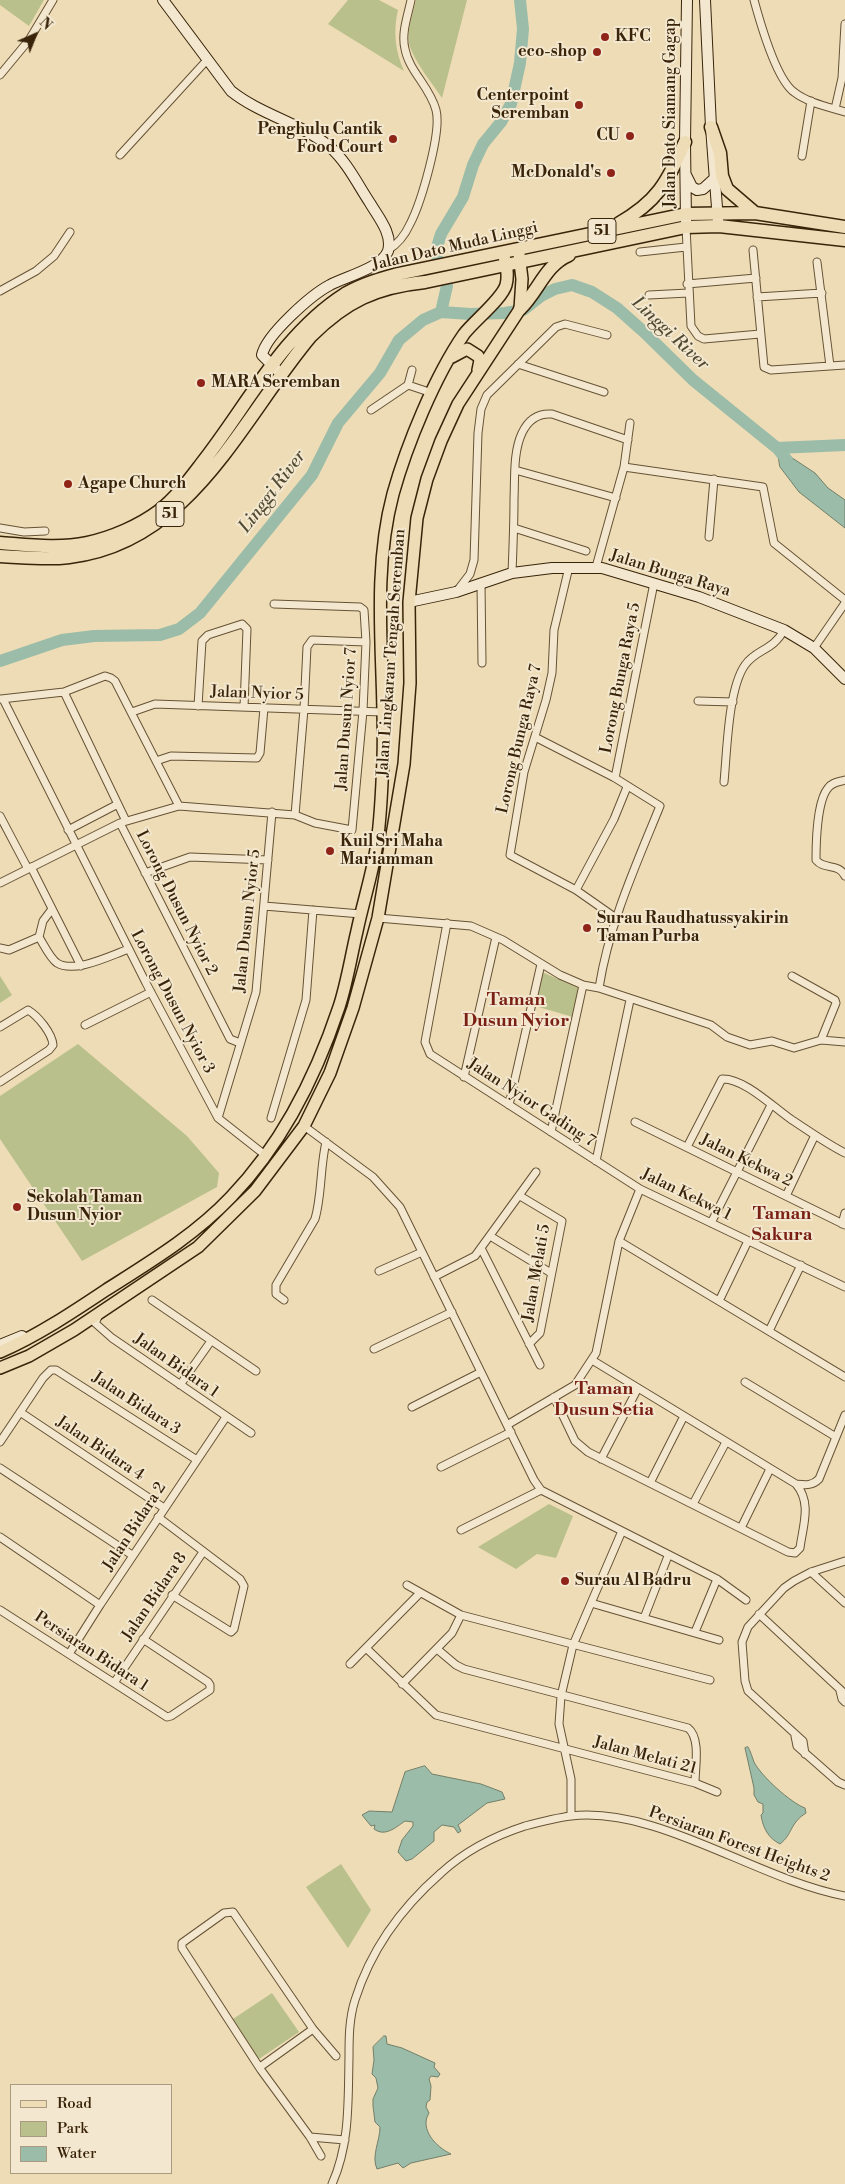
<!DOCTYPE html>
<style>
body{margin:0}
#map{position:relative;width:845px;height:2184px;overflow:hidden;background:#eddcb5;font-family:"Libre Bodoni",serif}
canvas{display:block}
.legend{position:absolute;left:10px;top:2084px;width:162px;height:90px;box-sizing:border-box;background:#f3e8cf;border:1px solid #a99a80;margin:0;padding:6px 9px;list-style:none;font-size:15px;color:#39240a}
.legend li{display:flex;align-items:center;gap:10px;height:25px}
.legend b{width:25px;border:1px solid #a99a80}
.north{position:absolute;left:10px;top:10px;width:50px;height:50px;-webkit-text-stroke:4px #f3e8cf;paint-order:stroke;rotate:44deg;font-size:14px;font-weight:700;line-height:20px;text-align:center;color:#39240a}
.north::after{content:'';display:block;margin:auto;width:18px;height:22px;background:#39240a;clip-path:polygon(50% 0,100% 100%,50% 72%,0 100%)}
</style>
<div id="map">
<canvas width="845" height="2184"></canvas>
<ul class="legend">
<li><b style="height:6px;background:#eddcb5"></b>Road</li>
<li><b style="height:14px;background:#bac08c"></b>Park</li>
<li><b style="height:14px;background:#9abca9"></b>Water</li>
</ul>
<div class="north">N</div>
</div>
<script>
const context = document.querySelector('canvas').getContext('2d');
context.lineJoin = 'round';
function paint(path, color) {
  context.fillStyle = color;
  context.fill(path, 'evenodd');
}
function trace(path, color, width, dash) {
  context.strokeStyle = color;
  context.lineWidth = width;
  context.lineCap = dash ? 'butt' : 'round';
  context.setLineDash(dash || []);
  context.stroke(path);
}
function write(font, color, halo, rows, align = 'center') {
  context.font = font + ' "Libre Bodoni",serif';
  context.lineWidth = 4;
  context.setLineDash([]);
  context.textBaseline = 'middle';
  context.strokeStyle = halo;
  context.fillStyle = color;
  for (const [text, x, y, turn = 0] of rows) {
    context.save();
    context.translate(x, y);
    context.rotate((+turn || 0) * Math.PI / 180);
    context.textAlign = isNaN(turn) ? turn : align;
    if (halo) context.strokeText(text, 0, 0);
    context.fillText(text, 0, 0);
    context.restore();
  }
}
paint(new Path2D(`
 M 0,0 L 44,0 L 29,26 L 0,5 Z
 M 348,0 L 379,0 L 398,10 C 393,31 395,51 404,71 L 328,24 Z
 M 416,0 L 467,0 L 442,98 C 432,83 413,60 409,43 C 407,30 413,13 416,0 Z
 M 542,972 L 580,989 L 573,1017 L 535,1006 Z
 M 0,976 L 12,995 L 0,1003 Z
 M 78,1044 L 187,1136 L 219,1173 L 217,1187 L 82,1261 L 0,1139 L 0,1096 Z
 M 549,1504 L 573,1516 L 556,1558 L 537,1554 L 516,1569 L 478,1547 Z
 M 341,1864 L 371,1910 L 348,1948 L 306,1887 Z
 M 272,1993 L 299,2032 L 256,2061 L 230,2021 Z`), '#bac08c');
const water = new Path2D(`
 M 777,448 L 815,473 L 828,488 L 845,500 L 845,528 L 799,492 L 780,467 Z
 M 748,1747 C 751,1752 752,1757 754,1762 C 761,1776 791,1803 805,1808 L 806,1813 C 789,1824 793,1834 780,1844 C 768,1838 763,1828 761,1815 L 763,1813 L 763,1804 L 758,1802 L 754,1795 L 754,1788 L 745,1748 Z
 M 425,1766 L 432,1774 L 481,1784 L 502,1792 L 505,1799 L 487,1803 L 458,1825 L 461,1831 L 458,1833 L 454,1827 L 442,1825 L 434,1832 L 434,1841 L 412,1859 L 406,1861 L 398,1852 L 402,1840 L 413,1826 L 413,1822 L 405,1821 C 395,1828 385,1837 374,1829 L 375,1825 L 371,1826 L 362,1815 L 369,1811 L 392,1812 L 405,1772 Z
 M 384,2036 L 386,2036 L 387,2044 L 402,2048 L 435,2063 L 434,2067 L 440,2074 L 438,2077 L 431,2076 L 429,2079 L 431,2086 L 430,2100 L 427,2102 L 426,2107 L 429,2113 C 419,2129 436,2147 451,2154 L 411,2163 L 403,2168 L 398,2163 L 377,2169 C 371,2156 380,2141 380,2127 L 375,2122 L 373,2106 L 373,2099 L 378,2088 L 376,2078 L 372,2074 L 374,2060 L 373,2047 Z`);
paint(water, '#9abca9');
trace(water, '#737f69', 1);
trace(new Path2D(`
 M 441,312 L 447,286 L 437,258 L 437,247 L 441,234 L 463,197 L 473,165 L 483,144 L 501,122 L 511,104 L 520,63 L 523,29 L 520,0
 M 777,448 L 845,445
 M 0,661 L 62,640 L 94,636 L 160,635 L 179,629 L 200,613 L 312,475 L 338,423 L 380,373 L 399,340 L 423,320 L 441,312 L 470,314 L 505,313 L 523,310 L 541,296 L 555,289 L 572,285 L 592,292 L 617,308 L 644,332 L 693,380 L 777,448 L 787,460`), '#9abca9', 12);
const street = new Path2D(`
 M 754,0 C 760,22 776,79 794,92 C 808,103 829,107 845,112
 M 0,75 L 29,40 L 53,0
 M 835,109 L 842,78 L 845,24
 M 120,155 L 207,60
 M 802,156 L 811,101
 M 686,227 L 691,326 L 698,336 L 704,339 L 760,334
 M 388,250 C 398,244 405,235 410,224 C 421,203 442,132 436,110 C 430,87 409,71 405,49 C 401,33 408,15 411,0
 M 753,250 L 764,367 L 771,370 L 845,365
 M 640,252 L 686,247
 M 817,262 L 830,366
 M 687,284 L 756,278
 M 0,291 L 36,271 L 54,256 L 70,232
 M 649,295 L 688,293
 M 757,297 L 822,293
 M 518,364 L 604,392
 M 408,385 L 412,370
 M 371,410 L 408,385 L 432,393
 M 624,467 L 763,487 L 774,543 L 845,600
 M 515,470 L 616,498
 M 0,528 L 24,532 L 45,531
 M 514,528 L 586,551
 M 709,537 L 714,479
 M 569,567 L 554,630 L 552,673 L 546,700 L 524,772 L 510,855 L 576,890 L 616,918
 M 596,567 L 624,467 L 630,423
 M 512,573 C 513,548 514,524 514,499 C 515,478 513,452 522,433 C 528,420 538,413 552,414 L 628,440
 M 481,583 L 482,663
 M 457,591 L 470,574 L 474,560 L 478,433 L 481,409 L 487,395 L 556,327 L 565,324 L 607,335
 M 814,648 L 845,603
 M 64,692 L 126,821
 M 1,699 L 64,692 L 105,676 L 111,678 L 115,681 L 179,806
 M 3,699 L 146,983 L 218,1118 L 265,1155
 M 698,701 L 733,702
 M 198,706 L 202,641 L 208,635 L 242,624 L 247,629 L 244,707
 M 132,712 L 155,704 L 382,712
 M 535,737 L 615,778 L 660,806 C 636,865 609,924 599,988
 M 156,761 L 171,756 L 257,758 L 260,753 L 264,708
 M 615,778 L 654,583
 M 845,780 C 839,782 832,782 828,788 C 817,801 816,843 816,860 C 824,870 839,863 845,876
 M 724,782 C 727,752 728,689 745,665 C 756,649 773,651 784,630
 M 295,815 L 304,709 L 307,647 L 312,640 L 366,642
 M 0,816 L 28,869
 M 120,823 L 230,1039 L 240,1043
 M 68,830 L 118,804
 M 31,867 L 81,966
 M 145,873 L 190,857 L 268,860
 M 0,883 L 120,823 L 179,806 L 295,815 L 315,823 L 352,830 L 363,711 L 366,642 L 364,610 L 360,607 L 274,604
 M 576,890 L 614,819 L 627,787
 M 264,906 L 361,914
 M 378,918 L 471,926 L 503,940 L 560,975 L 583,985 L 599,988 L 711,1025 L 727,1037 L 750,1045 L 772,1041 L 794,1048 L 821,1040 L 845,1042
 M 447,923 L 425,1042 L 430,1054 L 640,1189 L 845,1287
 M 39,937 C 44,945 50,958 57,963 C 75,974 111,955 129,949
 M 39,937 L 43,921 L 52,909
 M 0,948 L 9,950 L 39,937
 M 792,976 L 835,1000 L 836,1003 L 821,1040
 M 85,1025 L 151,992
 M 0,1027 L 28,1010 C 38,1016 52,1033 53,1045 L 49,1050 L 0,1082
 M 464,1077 L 496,937
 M 509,1105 L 541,964
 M 218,1118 L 256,992 L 272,812
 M 271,1118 L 306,1000 L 313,910
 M 635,1122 L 845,1225
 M 304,1126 L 373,1177 L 400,1207 L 534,1480 L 541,1490 L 717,1579 L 746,1600
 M 551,1132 L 583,985
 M 687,1147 L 722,1079 C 744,1078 773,1107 792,1120 C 809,1131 827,1144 845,1153
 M 596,1161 L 630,1000
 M 520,1196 L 562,1221 L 540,1333 L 529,1344
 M 786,1196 L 815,1135
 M 711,1223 L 771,1105
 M 842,1224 L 845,1213
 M 490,1236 L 551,1273
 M 619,1241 L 845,1377
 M 481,1248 L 540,1365
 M 379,1271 L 422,1252
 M 434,1277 L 475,1256 L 536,1172
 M 152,1300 L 256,1371
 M 284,1300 L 276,1294 L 276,1285 L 315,1219 C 322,1195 320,1167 326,1142
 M 719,1301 L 748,1241
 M 99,1315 L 95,1323 L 112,1338 L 251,1433
 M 769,1331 L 801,1265
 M 374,1349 L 452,1312
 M 745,1382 L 836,1437
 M 180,1385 L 211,1341
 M 554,1397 L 575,1441 L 588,1452 L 788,1552 L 795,1553 L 800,1548 C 803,1525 812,1503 796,1484 L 592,1360
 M 412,1407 L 481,1372
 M 20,1412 L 164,1508
 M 507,1425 L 575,1385 L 596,1353 L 619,1241 L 640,1189
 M 0,1442 L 43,1378 L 51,1370 L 56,1370 L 197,1460
 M 601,1459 L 638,1388
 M 441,1467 L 511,1432
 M 0,1468 L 132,1555
 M 650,1483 L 684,1416
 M 796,1484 C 806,1485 812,1486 819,1479 L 845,1415
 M 693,1504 L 726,1442
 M 158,1517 L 240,1579 L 244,1586 L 234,1629 L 231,1632 L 172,1595
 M 741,1528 L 770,1469
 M 461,1530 L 541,1490
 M 0,1537 L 100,1605
 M 811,1572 L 845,1603
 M 407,1585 L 461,1615 L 710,1680
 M 591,1603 L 719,1640
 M 0,1610 L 167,1717 L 171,1716 L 210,1690 L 210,1685 L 208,1682 L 143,1639
 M 759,1614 L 845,1694
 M 644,1618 L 668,1556
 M 695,1632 L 717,1579
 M 366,1648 L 436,1715 L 695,1783 L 717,1792
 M 437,1649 L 456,1665 L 464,1669 L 688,1728 C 701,1738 695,1768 695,1783
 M 69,1654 L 100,1605 L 226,1417
 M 350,1664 L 420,1593
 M 114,1683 L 203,1552
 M 402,1684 L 452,1633 L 461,1615
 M 840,1691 L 842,1699 L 845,1702
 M 795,1736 L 797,1746 L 838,1782 L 845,1785
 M 805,1754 L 803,1741 L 748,1691 L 745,1681 L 742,1642 L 748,1627 L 784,1588 L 794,1581 L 811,1572 L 845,1561
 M 571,1816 L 571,1779 L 559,1724 L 561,1696 L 573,1645 L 622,1531
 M 260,2067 L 313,2029
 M 310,2137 L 345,2140
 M 321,2156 L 310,2137 L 261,2070 L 182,1948 L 182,1943 L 224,1913 L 233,1912 L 313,2029 L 336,2056
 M 332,2184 C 350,2144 348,2101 349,2058 C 349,2038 349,2019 355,2000 C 371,1949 401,1908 441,1873 C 465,1851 494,1836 525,1826 C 540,1822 555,1818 571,1816 C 658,1806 758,1880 845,1896`);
const secondary = new Path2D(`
 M 163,0 L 231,91 C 261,115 301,123 330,147 C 347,162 358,185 370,203 C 378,217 393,234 388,251 C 382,268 344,277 330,285 C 311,295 266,335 262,355 L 277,370
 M 705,0 L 711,127 L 718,221
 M 686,175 L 692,187 L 697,190 L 703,189 L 715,178
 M 686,221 L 685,142 L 687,0
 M 409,602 L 456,592 L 512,573 L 552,568 L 602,568 L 699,597 L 784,630 L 814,648 L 845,679
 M 0,1345 L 22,1336`);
const primary = new Path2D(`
 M 452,357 L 467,349 L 478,356 L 480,360 L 478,370
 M 0,1352 C 37,1336 73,1312 106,1290 C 150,1262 195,1235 231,1197 C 282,1144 316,1076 339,1007 C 347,983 351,956 357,931 C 363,902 373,872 377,843 C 381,815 382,786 383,759 C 386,671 370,580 393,494 C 407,444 435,376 464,334 C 474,321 502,299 506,285 C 509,274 506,263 503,253
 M 0,1368 L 29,1356 L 74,1330 L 198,1247 L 255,1191 L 304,1126 L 330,1073 L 353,1008 L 378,918 L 404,764 L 410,683 L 409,602 L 417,518 L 427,479 L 441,441 L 458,404 L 520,309 L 522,279 L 519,254`);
const highway = new Path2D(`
 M 711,127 L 720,153 L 722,176 L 727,189 L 755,213
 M 618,224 C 658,201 666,184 685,142
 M 520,309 C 538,292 545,265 569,255
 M 0,543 C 28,545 59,549 87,543 C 111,538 139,526 159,511 C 176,498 189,480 202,463 C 247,406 282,334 345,294 C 362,284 380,279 398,274 L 686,214 L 755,213 L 845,227
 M 0,556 C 23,557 46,560 69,557 C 191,543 241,419 311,336 C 346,301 376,287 425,282 L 686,227 L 719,226 L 845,240`);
trace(street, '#665235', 9);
trace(secondary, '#39240a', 12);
trace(primary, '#39240a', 14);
trace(highway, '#39240a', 15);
trace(street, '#f3e8cf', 7);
trace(secondary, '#f3e8cf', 10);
trace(primary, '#eddcb5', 11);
trace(highway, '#eddcb5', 12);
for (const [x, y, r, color] of [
 [605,37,5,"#8f2418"],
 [597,52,5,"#8f2418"],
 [579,105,5,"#8f2418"],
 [630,136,5,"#8f2418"],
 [393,139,5,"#8f2418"],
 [611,173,5,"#8f2418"],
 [201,383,5,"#8f2418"],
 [68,484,5,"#8f2418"],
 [330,851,5,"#8f2418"],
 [587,928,5,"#8f2418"],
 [17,1207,5,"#8f2418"],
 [565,1581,5,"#8f2418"]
]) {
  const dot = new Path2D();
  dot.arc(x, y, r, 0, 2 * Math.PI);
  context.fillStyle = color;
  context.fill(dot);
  trace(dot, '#f3e8cf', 2);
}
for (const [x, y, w] of [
 [602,231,28],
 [170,514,28]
]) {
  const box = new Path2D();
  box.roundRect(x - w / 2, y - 12.5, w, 25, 4);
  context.fillStyle = '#f3e8cf';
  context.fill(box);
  trace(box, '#39240a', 1);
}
write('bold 15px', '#39240a', null, [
 ["51",602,231],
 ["51",170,514]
]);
write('bold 16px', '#39240a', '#f3e8cf', [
 ["KFC",615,37],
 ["eco-shop",587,52,"right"],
 ["Centerpoint",569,96,"right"],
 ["Seremban",569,114,"right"],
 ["Penghulu Cantik",383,130,"right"],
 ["Food Court",383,148,"right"],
 ["CU",620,136,"right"],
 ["McDonald's",601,173,"right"],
 ["MARA Seremban",211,383],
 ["Agape Church",78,484],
 ["Kuil Sri Maha",340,842],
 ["Mariamman",340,860],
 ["Surau Raudhatussyakirin",597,919],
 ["Taman Purba",597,937],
 ["Sekolah Taman",27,1198],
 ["Dusun Nyior",27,1216],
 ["Surau Al Badru",575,1581]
], 'left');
write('16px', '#39240a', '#f3e8cf', [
 ["Jalan Dato Siamang Gagap",671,113,-90],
 ["Jalan Dato Muda Linggi",455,247,-13],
 ["Jalan Bunga Raya",670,574,17],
 ["Jalan Lingkaran Tengah Seremban",392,653,-86],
 ["Lorong Bunga Raya 5",621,678,-79],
 ["Jalan Nyior 5",257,694,2],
 ["Jalan Dusun Nyior 7",347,719,-86],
 ["Lorong Bunga Raya 7",520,739,-77],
 ["Lorong Dusun Nyior 2",176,903,63],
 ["Jalan Dusun Nyior 5",248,921,-84],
 ["Lorong Dusun Nyior 3",172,1002,62],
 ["Jalan Nyior Gading 7",531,1103,33],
 ["Jalan Kekwa 2",746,1161,26],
 ["Jalan Kekwa 1",686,1195,26],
 ["Jalan Melati 5",537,1273,-80],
 ["Jalan Bidara 1",176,1366,35],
 ["Jalan Bidara 3",136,1404,33],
 ["Jalan Bidara 4",100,1449,34],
 ["Jalan Bidara 2",135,1527,-57],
 ["Jalan Bidara 8",155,1597,-56],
 ["Persiaran Bidara 1",91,1652,33],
 ["Jalan Melati 21",645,1756,15],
 ["Persiaran Forest Heights 2",739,1845,20]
]);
write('italic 18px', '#514a32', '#f3e8cf', [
 ["Linggi River",670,334,43],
 ["Linggi River",273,492,-53]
]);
write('bold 18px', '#7a1f14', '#f3e8cf', [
 ["Taman",516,1001],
 ["Dusun Nyior",516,1022],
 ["Taman",782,1215],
 ["Sakura",782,1236],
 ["Taman",604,1390],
 ["Dusun Setia",604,1411]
]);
</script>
